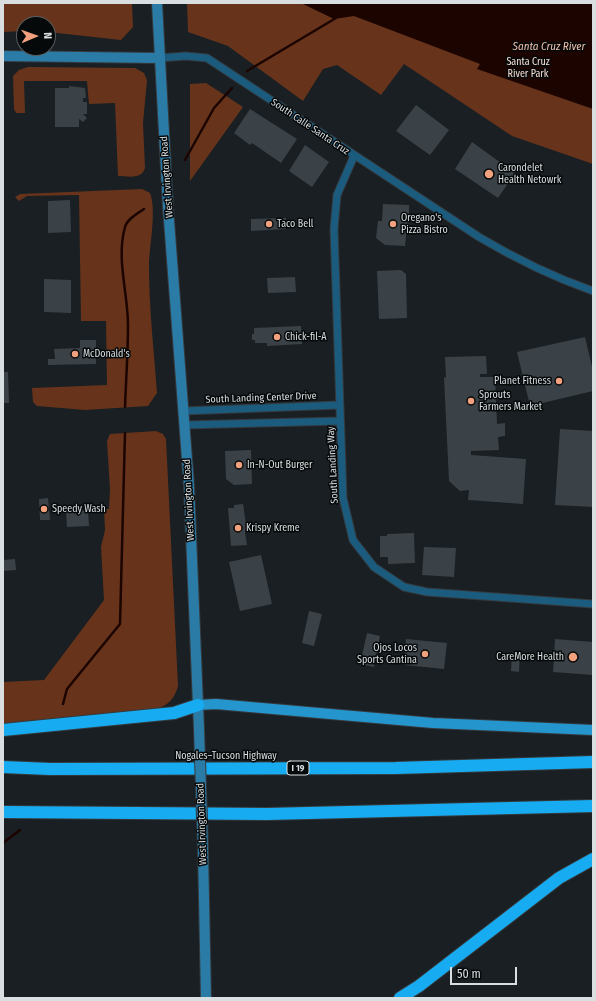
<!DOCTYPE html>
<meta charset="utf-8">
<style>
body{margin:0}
#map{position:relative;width:596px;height:1001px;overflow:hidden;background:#191f23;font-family:"Fira Sans Condensed",sans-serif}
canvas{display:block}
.frame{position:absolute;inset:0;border:4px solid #d9dee1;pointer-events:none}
.north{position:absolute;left:16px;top:16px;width:40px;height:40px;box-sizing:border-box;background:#06090a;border:1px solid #5a5e60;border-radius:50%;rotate:88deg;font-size:11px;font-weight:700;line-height:16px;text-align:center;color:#d9dee1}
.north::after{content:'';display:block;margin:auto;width:14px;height:18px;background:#f1a17d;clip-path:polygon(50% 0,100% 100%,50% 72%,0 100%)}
.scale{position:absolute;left:450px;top:967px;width:67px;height:18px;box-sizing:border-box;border:2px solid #d9dee1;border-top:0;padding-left:5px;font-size:12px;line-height:14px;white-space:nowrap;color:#d9dee1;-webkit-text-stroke:3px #06090a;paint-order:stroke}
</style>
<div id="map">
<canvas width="596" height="1001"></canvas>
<div class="frame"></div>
<div class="north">N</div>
<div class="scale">50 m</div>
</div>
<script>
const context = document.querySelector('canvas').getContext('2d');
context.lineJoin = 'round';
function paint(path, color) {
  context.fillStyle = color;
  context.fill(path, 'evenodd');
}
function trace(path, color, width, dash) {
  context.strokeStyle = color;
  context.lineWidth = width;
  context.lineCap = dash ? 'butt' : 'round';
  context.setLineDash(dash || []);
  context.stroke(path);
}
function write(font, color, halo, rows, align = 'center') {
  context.font = font + ' "Fira Sans Condensed",sans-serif';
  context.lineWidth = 3;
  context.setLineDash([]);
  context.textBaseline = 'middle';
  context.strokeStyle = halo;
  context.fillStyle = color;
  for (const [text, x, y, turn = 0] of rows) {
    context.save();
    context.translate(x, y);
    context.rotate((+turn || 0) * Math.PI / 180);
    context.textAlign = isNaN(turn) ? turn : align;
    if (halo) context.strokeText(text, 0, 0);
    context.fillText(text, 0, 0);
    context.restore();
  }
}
paint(new Path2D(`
 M 3,3 L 132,3 L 133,27 L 121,40 L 48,32 L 48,24 L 24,24 L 24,31 L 3,32 Z
 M 187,3 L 593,3 L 593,164 L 512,136 L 404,64 L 381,95 L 337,65 L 323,69 L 303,101 L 228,46 L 188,32 Z
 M 28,67 L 135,68 L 144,73 L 147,80 L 143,123 L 145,168 C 141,180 128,176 118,176 L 115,103 L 89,104 L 87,81 L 24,81 L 25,113 L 16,113 L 14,109 L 13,76 L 19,70 Z
 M 206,83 L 243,107 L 190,181 L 190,84 Z
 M 142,189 L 150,193 C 157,211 149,247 149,267 C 149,309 154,351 157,393 L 148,406 L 85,410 L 37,406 L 33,402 L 32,388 L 107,385 L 106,321 L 81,321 L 79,195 L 27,196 L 19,201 L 15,197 L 20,194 Z
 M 156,431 L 163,434 L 166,439 L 178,686 C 175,698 168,706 156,709 L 3,724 L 3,682 L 44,680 L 104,600 L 101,547 L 105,530 L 104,509 L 109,509 L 110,489 L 107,441 L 110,434 Z`), '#67341b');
paint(new Path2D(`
 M 301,3 L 593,3 L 593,109 L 477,69 L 480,64 L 354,16 L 334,19 Z`), '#1c0400');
trace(new Path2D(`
 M 247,71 L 336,18
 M 185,160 L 214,108 L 232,88
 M 125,407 C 126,380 128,352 128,325 C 128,293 116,259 125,227 C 127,219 138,213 144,209
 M 63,704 L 67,689 L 120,624 L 125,433
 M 3,843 L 20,830`), '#1c0400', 2.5);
paint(new Path2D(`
 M 69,86 L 85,88 L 86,98 L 83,98 L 83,102 L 87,102 L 87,114 L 83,114 L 87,118 L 83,122 L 79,119 L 79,127 L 55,127 L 55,88 L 69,88 Z
 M 416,105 L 449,130 L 430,155 L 396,131 Z
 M 250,109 L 297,139 L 281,163 L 252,143 L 250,145 L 234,133 Z
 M 472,142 L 515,173 L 498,198 L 455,169 Z
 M 305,145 L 329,162 L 312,187 L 289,171 Z
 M 70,200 L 71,232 L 48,233 L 48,201 Z
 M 383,204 L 409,205 L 409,227 L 407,227 L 405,246 L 385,245 L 376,238 L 378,221 L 382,221 Z
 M 286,218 L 286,229 L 251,231 L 251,219 Z
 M 401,270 L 406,274 L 407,318 L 379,319 L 377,271 Z
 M 295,277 L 296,292 L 268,293 L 267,278 Z
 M 44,279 L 71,280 L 71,313 L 44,312 Z
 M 301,326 L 302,344 L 267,346 L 267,343 L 255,343 L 255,340 L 252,340 L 252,334 L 254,334 L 254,328 Z
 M 585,337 L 593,371 L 593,391 L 530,406 L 517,352 Z
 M 80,340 L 96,340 L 96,364 L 48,365 L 48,359 L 55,359 L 54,349 L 80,348 Z
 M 486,356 L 487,374 L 480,374 L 480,377 L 495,377 L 497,424 L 505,423 L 505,436 L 498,437 L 499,450 L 471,451 L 471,455 L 526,459 L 523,504 L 468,500 L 469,490 L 460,491 L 449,481 L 444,377 L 446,378 L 445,357 Z
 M 3,372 L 8,372 L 9,403 L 3,403 Z
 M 560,429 L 593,431 L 593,507 L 555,505 Z
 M 251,450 L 252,484 L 234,485 L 226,479 L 225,451 Z
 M 48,498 L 50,520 L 40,520 L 39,499 Z
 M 243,504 L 247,531 L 245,532 L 247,545 L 231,546 L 228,508 L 234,508 L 234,505 Z
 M 88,510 L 89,526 L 67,527 L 66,512 Z
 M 414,533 L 415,563 L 388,564 L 388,557 L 380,557 L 380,536 L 387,536 L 387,534 Z
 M 424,547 L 456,548 L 454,577 L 422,575 Z
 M 261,555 L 272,604 L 240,611 L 229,562 Z
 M 15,559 L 16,570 L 3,571 L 3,560 Z
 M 309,611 L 322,614 L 314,646 L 302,643 Z
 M 367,633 L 380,636 L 374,667 L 360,664 Z
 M 406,639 L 447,643 L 444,669 L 404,665 Z
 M 555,639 L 593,642 L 593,675 L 553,672 Z
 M 512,652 L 520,653 L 519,672 L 511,671 Z`), '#3b4247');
const street = new Path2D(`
 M 159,58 L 186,56 L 207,58 L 479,237 C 516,259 553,277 593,291
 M 354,156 L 337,195 L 334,229 L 343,498 L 353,540 L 374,567 L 404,587 L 427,592 L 593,604
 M 183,411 L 340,405
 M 184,425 L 340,421`);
const secondary = new Path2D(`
 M 157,3 L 168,207 L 189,486 L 199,729
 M 3,56 L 159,58
 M 203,849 L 206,998`);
const primary = new Path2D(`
 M 198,705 L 216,704 L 433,723 L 593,730`);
const highway = new Path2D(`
 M 3,730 L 174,713 L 198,705
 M 3,767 L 50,769 L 396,768 L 593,762
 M 3,812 L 267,814 L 593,806
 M 400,998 L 419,986 L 559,878 L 593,859`);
trace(street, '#343a3e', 9);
trace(secondary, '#343a3e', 12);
trace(primary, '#343a3e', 12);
trace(highway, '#343a3e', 14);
trace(street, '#1b5b7d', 7);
trace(secondary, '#2b7ba7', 10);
trace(primary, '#2595ce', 10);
trace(highway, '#17acf2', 12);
const secondaryBridge = new Path2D(`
 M 199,729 L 203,849`);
trace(secondaryBridge, '#343a3e', 12, []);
trace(secondaryBridge, '#2b7ba7', 10);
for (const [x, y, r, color] of [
 [489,174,5,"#f1a17d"],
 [269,224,4,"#f1a17d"],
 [393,224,4,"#f1a17d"],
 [277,337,4,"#f1a17d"],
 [75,354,4,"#f1a17d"],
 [559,381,4,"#f1a17d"],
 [471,401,4,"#f1a17d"],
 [239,465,4,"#f1a17d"],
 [44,509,4,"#f1a17d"],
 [238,528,4,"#f1a17d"],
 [425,654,4,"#f1a17d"],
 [573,657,5,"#f1a17d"]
]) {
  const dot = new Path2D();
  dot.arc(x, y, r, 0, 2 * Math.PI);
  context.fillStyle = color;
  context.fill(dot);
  trace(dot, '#06090a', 1.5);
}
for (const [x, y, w] of [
 [298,768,22]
]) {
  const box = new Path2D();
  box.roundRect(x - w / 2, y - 7, w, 14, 3);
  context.fillStyle = '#06090a';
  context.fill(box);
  trace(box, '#d9dee1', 1);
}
write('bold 9px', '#d9dee1', null, [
 ["I 19",298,768]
]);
write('10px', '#f7ded3', '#06090a', [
 ["Santa Cruz",528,62],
 ["River Park",528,74]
]);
write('10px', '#d9dee1', '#06090a', [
 ["South Calle Santa Cruz",310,127,34],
 ["West Irvington Road",167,177,-94],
 ["South Landing Center Drive",261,398,-2],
 ["South Landing Way",333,465,-93],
 ["West Irvington Road",189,500,-93],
 ["Nogales–Tucson Highway",226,756],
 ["West Irvington Road",202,824,-92]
]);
write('10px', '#d9dee1', '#06090a', [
 ["Carondelet",498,168],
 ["Health Netowrk",498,180],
 ["Oregano's",401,218],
 ["Pizza Bistro",401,230],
 ["Taco Bell",277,224],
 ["Chick-fil-A",285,337],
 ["McDonald's",83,354],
 ["Planet Fitness",551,381,"right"],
 ["Sprouts",479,395],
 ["Farmers Market",479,407],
 ["In-N-Out Burger",247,465],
 ["Speedy Wash",52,509],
 ["Krispy Kreme",246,528],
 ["Ojos Locos",417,648,"right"],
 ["Sports Cantina",417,660,"right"],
 ["CareMore Health",564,657,"right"]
], 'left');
write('italic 11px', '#f1c0ab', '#06090a', [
 ["Santa Cruz River",549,47]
]);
</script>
